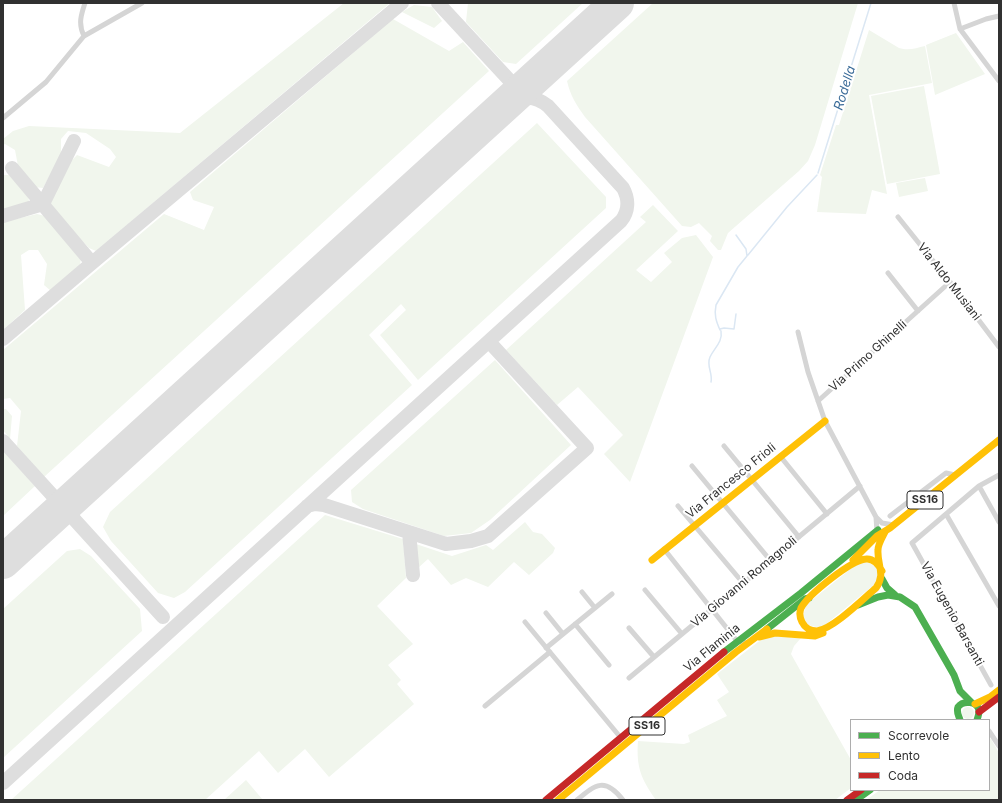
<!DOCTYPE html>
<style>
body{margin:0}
#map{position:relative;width:1002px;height:803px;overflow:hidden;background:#fff;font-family:Inter,sans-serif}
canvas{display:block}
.frame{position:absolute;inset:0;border:4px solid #313131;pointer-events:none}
.legend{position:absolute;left:850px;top:719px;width:140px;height:72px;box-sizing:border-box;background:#fff;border:1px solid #adadad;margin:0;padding:5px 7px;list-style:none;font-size:12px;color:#313131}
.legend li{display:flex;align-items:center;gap:8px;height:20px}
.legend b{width:20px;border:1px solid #adadad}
</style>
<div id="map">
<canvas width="1002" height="803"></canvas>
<div class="frame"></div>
<ul class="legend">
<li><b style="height:5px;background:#4caf50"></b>Scorrevole</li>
<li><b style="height:5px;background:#ffc107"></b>Lento</li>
<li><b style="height:5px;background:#c62828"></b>Coda</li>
</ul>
</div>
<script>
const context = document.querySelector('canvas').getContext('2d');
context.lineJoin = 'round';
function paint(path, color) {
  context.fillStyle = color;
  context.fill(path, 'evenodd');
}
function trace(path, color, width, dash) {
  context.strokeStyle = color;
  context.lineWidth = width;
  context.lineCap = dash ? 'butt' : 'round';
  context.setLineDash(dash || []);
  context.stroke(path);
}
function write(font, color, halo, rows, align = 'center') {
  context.font = font + ' Inter,sans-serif';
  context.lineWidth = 4;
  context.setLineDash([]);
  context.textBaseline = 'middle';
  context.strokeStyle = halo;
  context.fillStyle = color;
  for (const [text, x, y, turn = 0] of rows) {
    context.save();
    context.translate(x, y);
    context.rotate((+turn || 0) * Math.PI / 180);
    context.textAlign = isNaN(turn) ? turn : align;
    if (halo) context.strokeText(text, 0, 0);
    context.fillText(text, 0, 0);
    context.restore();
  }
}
paint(new Path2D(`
 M 344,3 L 390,3 L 96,251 L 89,248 L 52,209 L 50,200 L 71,161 L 77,155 L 109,167 L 116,157 L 110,149 L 86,133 L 68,131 L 61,139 L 61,155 L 43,188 L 34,187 L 18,166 L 15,150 L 5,144 L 3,145 L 3,139 L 13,131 L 29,126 L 180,133 Z
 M 468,3 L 583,3 L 516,64 L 503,62 L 466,22 Z
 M 653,3 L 858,3 L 815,145 L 808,161 L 799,171 L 728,233 L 721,250 L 718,250 L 710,241 L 712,236 L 699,223 L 691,227 L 682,226 L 585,117 C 577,106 570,95 567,81 Z
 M 414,5 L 432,7 L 442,21 L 434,28 L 402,12 Z
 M 393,19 L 449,51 L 463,42 L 489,71 L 44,477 L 17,446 L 21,411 L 10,398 L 3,399 L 3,350 L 164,214 L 204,230 L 214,207 L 193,200 L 190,192 Z
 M 869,30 L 899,48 C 909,51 916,48 925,46 L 932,83 L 869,95 L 887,194 L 872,190 L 866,214 L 817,212 L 822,177 L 820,175 L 836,125 L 839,125 Z
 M 956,33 L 985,74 L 935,95 L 926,45 Z
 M 924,86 L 940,174 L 887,184 L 871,96 Z
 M 537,123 L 606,197 L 606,208 L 418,380 L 380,335 L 406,310 L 401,304 L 369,335 L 412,385 L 185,592 L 174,598 L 158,593 L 111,541 L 103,527 L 110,512 Z
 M 3,175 L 11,175 L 28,194 L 29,201 L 24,207 L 3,212 Z
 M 925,178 L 928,191 L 899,197 L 896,183 Z
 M 653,205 L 678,231 L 636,270 L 651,282 L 672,262 L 664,253 L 682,238 L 696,235 L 713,257 L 630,482 L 604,454 L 623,435 L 578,387 L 557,405 L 506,350 L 646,222 L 640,217 Z
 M 37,214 L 45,216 L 81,257 L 80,266 L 51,291 L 44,285 L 47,264 L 38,250 L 29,250 L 21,255 L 25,310 L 3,330 L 3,222 Z
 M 495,360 L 571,445 L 490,520 L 471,533 L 444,536 L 363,509 L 352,502 L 351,490 Z
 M 3,409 L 6,409 L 12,416 L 10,439 L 3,430 Z
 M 3,451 L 35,486 L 3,516 Z
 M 325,515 L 403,539 L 406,578 L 377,606 L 413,644 L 388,665 L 401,680 L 397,684 L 414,704 L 329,777 L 305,749 L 278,773 L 259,751 L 205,800 L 11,800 Z
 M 525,522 L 533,532 L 542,534 L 555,548 L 553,553 L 529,575 L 514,562 L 488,587 L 466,578 L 451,585 L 428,559 L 418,568 L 416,544 L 452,556 L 486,545 L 493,550 Z
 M 80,549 L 91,556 L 140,609 L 142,631 L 3,758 L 3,609 L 67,551 Z
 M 868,562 L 877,568 L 879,575 L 875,584 L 825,625 L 820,628 L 808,625 C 802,617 803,613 807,604 L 858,563 Z
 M 776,636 L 801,638 L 794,646 L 791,654 L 851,760 L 851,788 L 835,800 L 656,800 C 641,779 636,767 638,741 L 684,744 L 690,742 L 688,735 L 727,716 L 717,700 L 729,692 L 717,674 L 758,642 L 763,639 Z
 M962 713a6 6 0 1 1 12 0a6 6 0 1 1-12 0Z
 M 989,739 L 991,739 L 999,753 L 999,800 L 866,800 L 880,790 L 989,790 Z
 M 246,780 L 263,800 L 224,800 Z`), '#f1f6ed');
trace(new Path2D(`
 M 818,173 L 871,3
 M 748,255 L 787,207 L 817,175
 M 720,329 L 724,328 L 734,329 L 736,314
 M 720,330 C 716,321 714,315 716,305 L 738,267 L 747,256 L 746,249 L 736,235
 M 711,382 C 713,373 706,366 710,357 C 714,348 723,342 721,331`), '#dbe7f3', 1.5);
trace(new Path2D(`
 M 438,3 L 512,83 L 514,92 L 508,103
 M 12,168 L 92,263
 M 3,216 L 43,204 L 74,141
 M 3,339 L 92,263 L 402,3
 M 3,441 L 163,617
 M 307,506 L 315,504 L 324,505 L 446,544 L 471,541 L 488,536 L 587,448 L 493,346
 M 409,532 L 413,575
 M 3,783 L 621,221 C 629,211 629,199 623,188 L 548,106 C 532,93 521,97 504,106`), '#dedede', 14);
trace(new Path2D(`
 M 3,562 L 617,3`), '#dedede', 34);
trace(new Path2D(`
 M 954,3 L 960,29 L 999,81
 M 960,29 L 986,19 L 999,16
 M 84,36 C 78,24 81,15 85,3
 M 3,118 L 46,82 L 84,36 L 142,3
 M 898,217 L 950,282 L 999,347
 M 888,273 L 918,311
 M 798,332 L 808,372 L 825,421 L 876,517 L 877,532
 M 818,401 L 950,282
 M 724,446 L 799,537
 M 780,456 L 827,514
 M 692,466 L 770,560
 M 979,486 L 999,522
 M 678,506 L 743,583
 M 946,514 L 999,606
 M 890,516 L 946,473 L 955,475
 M 876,517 L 882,523 L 894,525
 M 664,549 L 737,641 L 748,643
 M 645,590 L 682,634
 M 582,592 L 595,608
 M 546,613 L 563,634
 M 525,622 L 621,738
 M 575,624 L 609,665
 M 629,628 L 654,657
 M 546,648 L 612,594
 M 629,678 L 860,486
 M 991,685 L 912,543 L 979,486 L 999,475
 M 485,706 L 550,652
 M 989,731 L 999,746
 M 577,800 C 596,784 605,777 623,800`), '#d5d5d5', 5);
trace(new Path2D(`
 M 882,579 L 887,588 L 895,595
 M 858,605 L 878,597 L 888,595 L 900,597 L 915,607 L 954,675 L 960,691 L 971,702
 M 767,629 L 805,599 L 809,598
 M 724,652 L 801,593 L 878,530
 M 960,720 C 959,716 956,712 958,707 C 963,700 978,701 979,711 C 979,714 978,717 977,720
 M 856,800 L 870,790`), '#4caf50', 7);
trace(new Path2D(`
 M 652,560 L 825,421
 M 853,560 L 877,536 L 890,528 L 999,440
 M 882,571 C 879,565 873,558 866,559 C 851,560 808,595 801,608 C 799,613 800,618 802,622 C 805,628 811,631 817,631 C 833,629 863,599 876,588 C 886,574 877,565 878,550 C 878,544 882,538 885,532
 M 759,637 L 775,633 L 815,636 L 823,633
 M 975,704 L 990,697 L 999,690
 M 558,800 L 736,652 L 767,629`), '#ffc107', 7);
trace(new Path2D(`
 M 979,712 L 999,697
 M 546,800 L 724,652
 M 847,800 L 861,790`), '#c62828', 7);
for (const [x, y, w] of [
 [925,500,36],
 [647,726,36]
]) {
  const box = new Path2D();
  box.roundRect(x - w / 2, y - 9, w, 18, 3);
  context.fillStyle = '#fff';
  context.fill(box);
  trace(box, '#313131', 1);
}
write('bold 11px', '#313131', null, [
 ["SS16",925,500],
 ["SS16",647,726]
]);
write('12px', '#313131', '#fff', [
 ["Via Aldo Musiani",949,282,52],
 ["Via Primo Ghinelli",868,356,-42],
 ["Via Francesco Frioli",731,481,-39],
 ["Via Giovanni Romagnoli",744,582,-40],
 ["Via Eugenio Barsanti",952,614,61],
 ["Via Flaminia",712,648,-39]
]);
write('italic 13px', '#3a6b98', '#fff', [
 ["Rodella",845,88,-73]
]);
</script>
